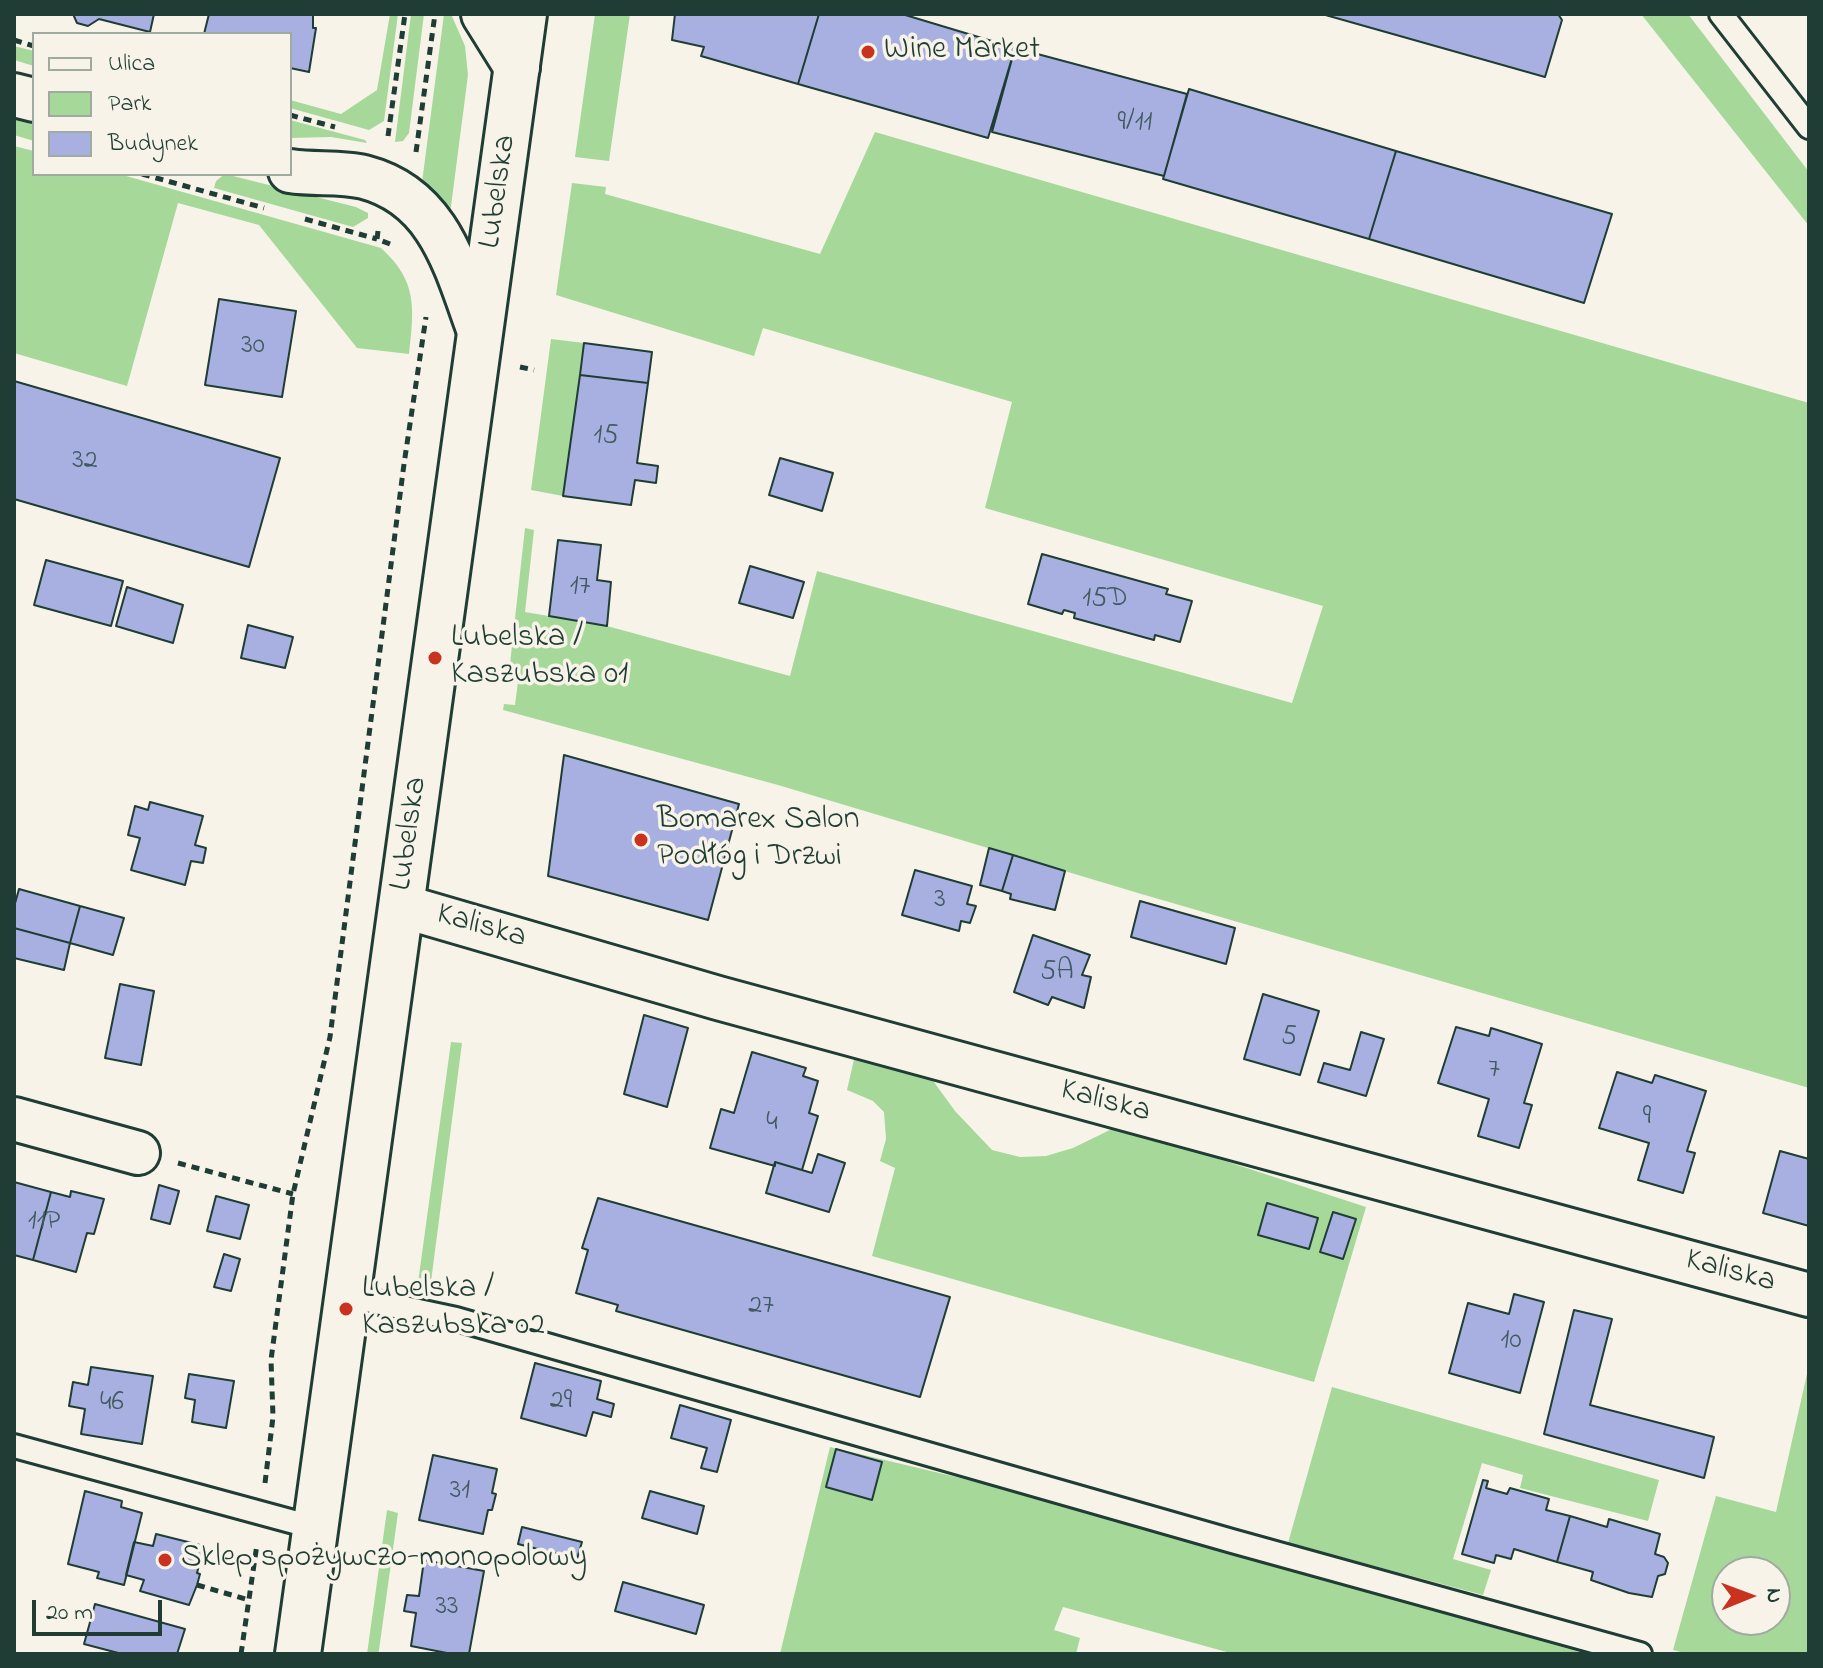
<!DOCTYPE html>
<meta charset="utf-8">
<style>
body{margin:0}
#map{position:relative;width:1823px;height:1668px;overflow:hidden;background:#f7f3e8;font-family:"Indie Flower",sans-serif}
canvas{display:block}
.frame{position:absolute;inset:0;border:16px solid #1f3d34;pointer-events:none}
.legend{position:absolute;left:32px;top:32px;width:260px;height:144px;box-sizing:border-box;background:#f7f3e8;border:2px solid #a1aaa0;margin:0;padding:10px 14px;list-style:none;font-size:24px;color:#1f3d34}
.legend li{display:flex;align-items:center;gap:16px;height:40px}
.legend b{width:40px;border:2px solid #a1aaa0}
.north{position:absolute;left:1711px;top:1556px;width:80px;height:80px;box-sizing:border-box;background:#f7f3e8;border:2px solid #a1aaa0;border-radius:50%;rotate:89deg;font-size:22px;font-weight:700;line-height:32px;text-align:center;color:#1f3d34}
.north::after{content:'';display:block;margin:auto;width:28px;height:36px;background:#c8321e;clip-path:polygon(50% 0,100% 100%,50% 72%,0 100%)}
.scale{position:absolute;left:32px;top:1600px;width:130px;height:36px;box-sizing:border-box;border:4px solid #1f3d34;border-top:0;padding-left:10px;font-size:24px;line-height:28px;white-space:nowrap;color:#1f3d34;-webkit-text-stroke:6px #f7f3e8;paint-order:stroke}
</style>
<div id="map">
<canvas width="1823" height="1668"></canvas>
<div class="frame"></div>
<ul class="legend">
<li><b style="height:10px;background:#f7f3e8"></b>Ulica</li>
<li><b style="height:22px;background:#a6d89a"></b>Park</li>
<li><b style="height:22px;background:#a8b0e1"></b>Budynek</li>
</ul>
<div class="north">N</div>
<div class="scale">20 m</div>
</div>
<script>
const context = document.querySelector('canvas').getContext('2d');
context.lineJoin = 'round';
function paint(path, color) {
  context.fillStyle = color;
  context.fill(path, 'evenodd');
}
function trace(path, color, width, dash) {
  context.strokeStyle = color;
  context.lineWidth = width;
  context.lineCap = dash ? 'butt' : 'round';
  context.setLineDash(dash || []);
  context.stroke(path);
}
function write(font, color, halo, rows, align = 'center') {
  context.font = font + ' "Indie Flower",sans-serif';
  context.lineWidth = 7;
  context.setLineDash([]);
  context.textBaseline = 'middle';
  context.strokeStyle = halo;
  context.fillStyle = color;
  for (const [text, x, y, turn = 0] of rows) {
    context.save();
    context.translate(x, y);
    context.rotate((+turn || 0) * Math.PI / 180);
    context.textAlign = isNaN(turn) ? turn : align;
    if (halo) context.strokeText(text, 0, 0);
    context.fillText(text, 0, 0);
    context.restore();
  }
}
paint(new Path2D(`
 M 390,14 L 398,14 L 384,121 L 369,130 L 290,108 L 290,100 L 341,114 L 377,90 Z
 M 411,14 L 424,14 L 409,133 L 403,141 L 395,142 Z
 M 444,14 L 451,14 L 465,46 L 468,75 L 450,214 L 421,190 Z
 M 595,14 L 630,14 L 609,161 L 575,157 Z
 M 1641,14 L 1688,14 L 1809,172 L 1809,226 Z
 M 14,46 L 34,51 L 34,66 L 14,60 Z
 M 14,114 L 34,120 L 34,141 L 14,135 Z
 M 290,120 L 365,140 L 367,143 L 331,137 L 290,138 Z
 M 875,132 L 1809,403 L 1809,1088 L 1138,893 L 778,785 L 503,710 L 504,704 L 515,705 L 520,666 L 510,664 L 525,528 L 534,530 L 525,612 L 607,626 L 790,676 L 817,571 L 1292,703 L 1323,606 L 985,508 L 1012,402 L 763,328 L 754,356 L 556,295 L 572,183 L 606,187 L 605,194 L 820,254 Z
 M 14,146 L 34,151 L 34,174 L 119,174 L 381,248 C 418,281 414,309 409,354 L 357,348 L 259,225 L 178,203 L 127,386 L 14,353 Z
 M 225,174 L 356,207 L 368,213 L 368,218 L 353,227 L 214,188 L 216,181 Z
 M 551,339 L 584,343 L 563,496 L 531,490 Z
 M 451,1042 L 462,1043 L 429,1297 L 417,1290 Z
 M 855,1055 L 931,1078 L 955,1111 L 992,1150 L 1020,1157 L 1046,1156 L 1073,1148 L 1118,1126 L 1366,1207 L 1314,1382 L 872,1256 L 895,1168 L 880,1161 L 886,1139 L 884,1112 L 873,1101 L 847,1090 Z
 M 1809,1365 L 1809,1654 L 1688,1654 L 1673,1650 L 1716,1496 L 1776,1512 ZM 1727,1572 L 1775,1572 L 1775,1620 L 1727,1620 Z
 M 1332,1387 L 1659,1480 L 1648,1521 L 1520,1488 L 1523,1475 L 1482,1463 L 1453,1559 L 1491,1570 L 1483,1595 L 1288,1543 Z
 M 830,1447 L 973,1481 L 1587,1654 L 1234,1654 L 1063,1607 L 1054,1630 L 1080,1638 L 1076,1654 L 780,1654 Z
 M 387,1510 L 398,1513 L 379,1650 L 378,1654 L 367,1654 Z`), '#a6d89a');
const building = new Path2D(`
 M 73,14 L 154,14 L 150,32 L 99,19 L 88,26 L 77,23 Z
 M 209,14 L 313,14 L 313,28 L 316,28 L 309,72 L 290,68 L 290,34 L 204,34 Z
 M 675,14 L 819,14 L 798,84 L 701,56 L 704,47 L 672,40 Z
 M 819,14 L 902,14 L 1015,48 L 988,138 L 798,84 Z
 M 1322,14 L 1558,14 L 1562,20 L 1545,77 Z
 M 1015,48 L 1187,94 L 1164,176 L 992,132 Z
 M 1189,89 L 1396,151 L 1369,239 L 1163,179 Z
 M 1396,151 L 1612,214 L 1584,303 L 1369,239 Z
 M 219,299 L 296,311 L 282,397 L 205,385 Z
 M 584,343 L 652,352 L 648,383 L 580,375 Z
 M 580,375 L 648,383 L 637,463 L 658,466 L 656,483 L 635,480 L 631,505 L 563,496 Z
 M 14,381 L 280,458 L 249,567 L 14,499 Z
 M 780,458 L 833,473 L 822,511 L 769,495 Z
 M 558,540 L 601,545 L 597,580 L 611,582 L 607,626 L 549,616 Z
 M 1042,554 L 1168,589 L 1166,594 L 1192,601 L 1180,642 L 1155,635 L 1154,640 L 1074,618 L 1075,613 L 1064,610 L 1062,614 L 1028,604 Z
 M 46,560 L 123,581 L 111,626 L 34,605 Z
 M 750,566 L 804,582 L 793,618 L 739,603 Z
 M 127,587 L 183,605 L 173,643 L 116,626 Z
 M 248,625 L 293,637 L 285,668 L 241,658 Z
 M 564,755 L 739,804 L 708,920 L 548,876 Z
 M 150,802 L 203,816 L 195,845 L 206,848 L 203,863 L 191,861 L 185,885 L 131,870 L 140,838 L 128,835 L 135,806 L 148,810 Z
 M 989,848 L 1013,855 L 1002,891 L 980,885 Z
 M 1013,855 L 1065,871 L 1055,910 L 1010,899 L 1011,894 L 1002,891 Z
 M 915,870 L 972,886 L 967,904 L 976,906 L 970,923 L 961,921 L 959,931 L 902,915 Z
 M 19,889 L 80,906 L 70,943 L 14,928 L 14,907 Z
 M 1140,901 L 1235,928 L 1226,964 L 1131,937 Z
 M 80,906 L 124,918 L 113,955 L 70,943 Z
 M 14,928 L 70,943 L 64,970 L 14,958 Z
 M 1033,935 L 1090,955 L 1082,975 L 1091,977 L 1084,1008 L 1052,997 L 1048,1005 L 1014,992 Z
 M 120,984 L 154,991 L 141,1065 L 105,1058 Z
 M 1263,994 L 1319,1011 L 1300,1075 L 1244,1059 Z
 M 644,1015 L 688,1028 L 667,1107 L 624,1094 Z
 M 1456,1027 L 1489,1036 L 1491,1028 L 1542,1044 L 1524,1103 L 1532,1105 L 1519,1148 L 1478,1136 L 1489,1099 L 1438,1083 Z
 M 1361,1032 L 1384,1039 L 1366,1096 L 1318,1082 L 1324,1063 L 1350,1070 Z
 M 752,1052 L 806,1068 L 803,1076 L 818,1081 L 809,1113 L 818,1116 L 802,1170 L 775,1162 L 775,1166 L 710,1148 L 721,1109 L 734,1113 Z
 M 1617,1072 L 1652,1083 L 1655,1075 L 1706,1091 L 1687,1151 L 1695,1153 L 1683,1193 L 1638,1180 L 1649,1143 L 1599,1128 Z
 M 1780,1151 L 1809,1159 L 1809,1226 L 1763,1213 Z
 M 818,1154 L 845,1163 L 829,1212 L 766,1193 L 775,1162 L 812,1173 Z
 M 14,1182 L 51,1192 L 33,1260 L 14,1255 Z
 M 159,1185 L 179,1191 L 170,1224 L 151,1219 Z
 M 71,1191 L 104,1199 L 94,1234 L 87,1233 L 76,1272 L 33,1260 L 51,1192 L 70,1197 Z
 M 216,1196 L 249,1205 L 240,1239 L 207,1231 Z
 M 598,1198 L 950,1297 L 920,1397 L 616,1311 L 618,1305 L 576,1293 L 588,1250 L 582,1248 Z
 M 1267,1203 L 1318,1218 L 1309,1249 L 1258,1235 Z
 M 1333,1212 L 1356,1219 L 1343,1259 L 1320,1252 Z
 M 224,1254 L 240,1259 L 231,1291 L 214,1287 Z
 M 1514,1294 L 1544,1302 L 1520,1393 L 1449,1373 L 1468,1303 L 1509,1314 Z
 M 1574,1310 L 1612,1319 L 1590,1405 L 1714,1437 L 1704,1478 L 1544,1434 Z
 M 535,1363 L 601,1381 L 597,1399 L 614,1404 L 611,1417 L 593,1412 L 586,1436 L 521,1418 Z
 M 91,1367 L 153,1376 L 142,1444 L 81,1434 L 85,1409 L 69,1406 L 73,1382 L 88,1385 Z
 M 189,1374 L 234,1381 L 226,1428 L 192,1422 L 195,1400 L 185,1398 Z
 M 680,1405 L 731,1420 L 717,1472 L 701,1468 L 707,1448 L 671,1438 Z
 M 836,1449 L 882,1462 L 872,1500 L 826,1487 Z
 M 433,1455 L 497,1469 L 492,1493 L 496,1494 L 492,1510 L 488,1510 L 483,1534 L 419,1520 Z
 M 1483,1480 L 1488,1481 L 1486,1488 L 1507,1494 L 1510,1488 L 1549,1499 L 1546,1510 L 1570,1516 L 1557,1562 L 1514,1549 L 1511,1559 L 1496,1555 L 1494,1563 L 1462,1554 Z
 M 85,1491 L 122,1501 L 121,1507 L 142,1513 L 124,1585 L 97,1578 L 99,1572 L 68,1564 Z
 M 650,1491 L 704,1506 L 697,1534 L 642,1518 Z
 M 1570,1516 L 1607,1527 L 1609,1519 L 1660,1534 L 1655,1554 L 1664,1557 L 1668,1563 L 1665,1574 L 1658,1576 L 1652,1597 L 1629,1593 L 1591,1580 L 1593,1572 L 1557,1562 Z
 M 522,1527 L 582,1542 L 577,1559 L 518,1544 Z
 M 156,1534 L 204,1546 L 197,1573 L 200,1574 L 197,1585 L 189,1605 L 140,1591 L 144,1580 L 126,1575 L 134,1542 L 153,1546 Z
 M 424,1560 L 484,1571 L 469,1654 L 452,1654 L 411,1646 L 416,1613 L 404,1611 L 407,1595 L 419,1596 Z
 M 623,1582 L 704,1605 L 696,1634 L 615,1611 Z
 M 95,1604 L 185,1629 L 177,1654 L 122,1654 L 84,1644 Z`);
paint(building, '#a8b0e1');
trace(building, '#1f3d34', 2);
const service = new Path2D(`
 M 1721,14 L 1809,127
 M 348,1296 L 456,1319 L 1232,1541 L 1640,1654
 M 14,1446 L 316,1528`);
const minor = new Path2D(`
 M 14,95 L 34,100
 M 290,171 C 315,175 340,171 364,177 C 441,197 456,270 480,334
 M 402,906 L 718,998 L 1809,1295
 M 14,1119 L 138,1153`);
const tertiary = new Path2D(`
 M 484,14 L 517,67`);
const secondary = new Path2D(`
 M 298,1654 L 524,14`);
trace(service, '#1f3d34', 28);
trace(minor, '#1f3d34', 48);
trace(tertiary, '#1f3d34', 50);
trace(secondary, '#1f3d34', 50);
trace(new Path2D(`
 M 14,40 L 34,46
 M 290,115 L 335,127
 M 388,136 L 405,14
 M 416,152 L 435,14
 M 142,174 L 264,208
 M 305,219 L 377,239
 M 378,231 L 377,239 L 390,244
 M 520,367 L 534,370
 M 178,1163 L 293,1194
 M 265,1483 L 273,1417 L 271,1360 L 293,1194 L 330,1037 L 404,464 L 426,317
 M 197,1585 L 249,1600
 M 241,1654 L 257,1544`), '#1f3d34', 5, [8, 6]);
trace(service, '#f7f3e8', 22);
trace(minor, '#f7f3e8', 42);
trace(tertiary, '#f7f3e8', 44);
trace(secondary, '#f7f3e8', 44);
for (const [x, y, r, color] of [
 [868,52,8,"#c8321e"],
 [435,658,8,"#c8321e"],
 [641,840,8,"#c8321e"],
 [346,1309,8,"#c8321e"],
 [165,1560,8,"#c8321e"]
]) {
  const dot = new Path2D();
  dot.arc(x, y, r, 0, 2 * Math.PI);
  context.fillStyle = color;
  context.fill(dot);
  trace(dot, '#f7f3e8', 3);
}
write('28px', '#415a5f', null, [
 ["9/11",1135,124],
 ["30",253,347],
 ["15",606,437],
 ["32",85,462],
 ["17",580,588],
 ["15D",1105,600],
 ["3",940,901],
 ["5A",1057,973],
 ["5",1289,1038],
 ["7",1494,1071],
 ["9",1647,1118],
 ["4",772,1124],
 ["11P",44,1223],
 ["27",761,1307],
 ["10",1511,1342],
 ["29",561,1402],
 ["46",112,1404],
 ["31",460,1492],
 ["33",447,1608]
]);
write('32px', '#1f3d34', '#f7f3e8', [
 ["Wine Market",884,52],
 ["Lubelska /",451,640],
 ["Kaszubska 01",451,677],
 ["Bomarex Salon",657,822],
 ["Podłóg i Drzwi",657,859],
 ["Lubelska /",362,1291],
 ["Kaszubska 02",362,1328],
 ["Sklep spożywczo-monopolowy",181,1560]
], 'left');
write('32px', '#1f3d34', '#f7f3e8', [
 ["Lubelska",500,192,-82],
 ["Lubelska",411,834,-82],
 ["Kaliska",481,928,16],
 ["Kaliska",1105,1103,15],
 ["Kaliska",1730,1273,15]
]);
</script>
